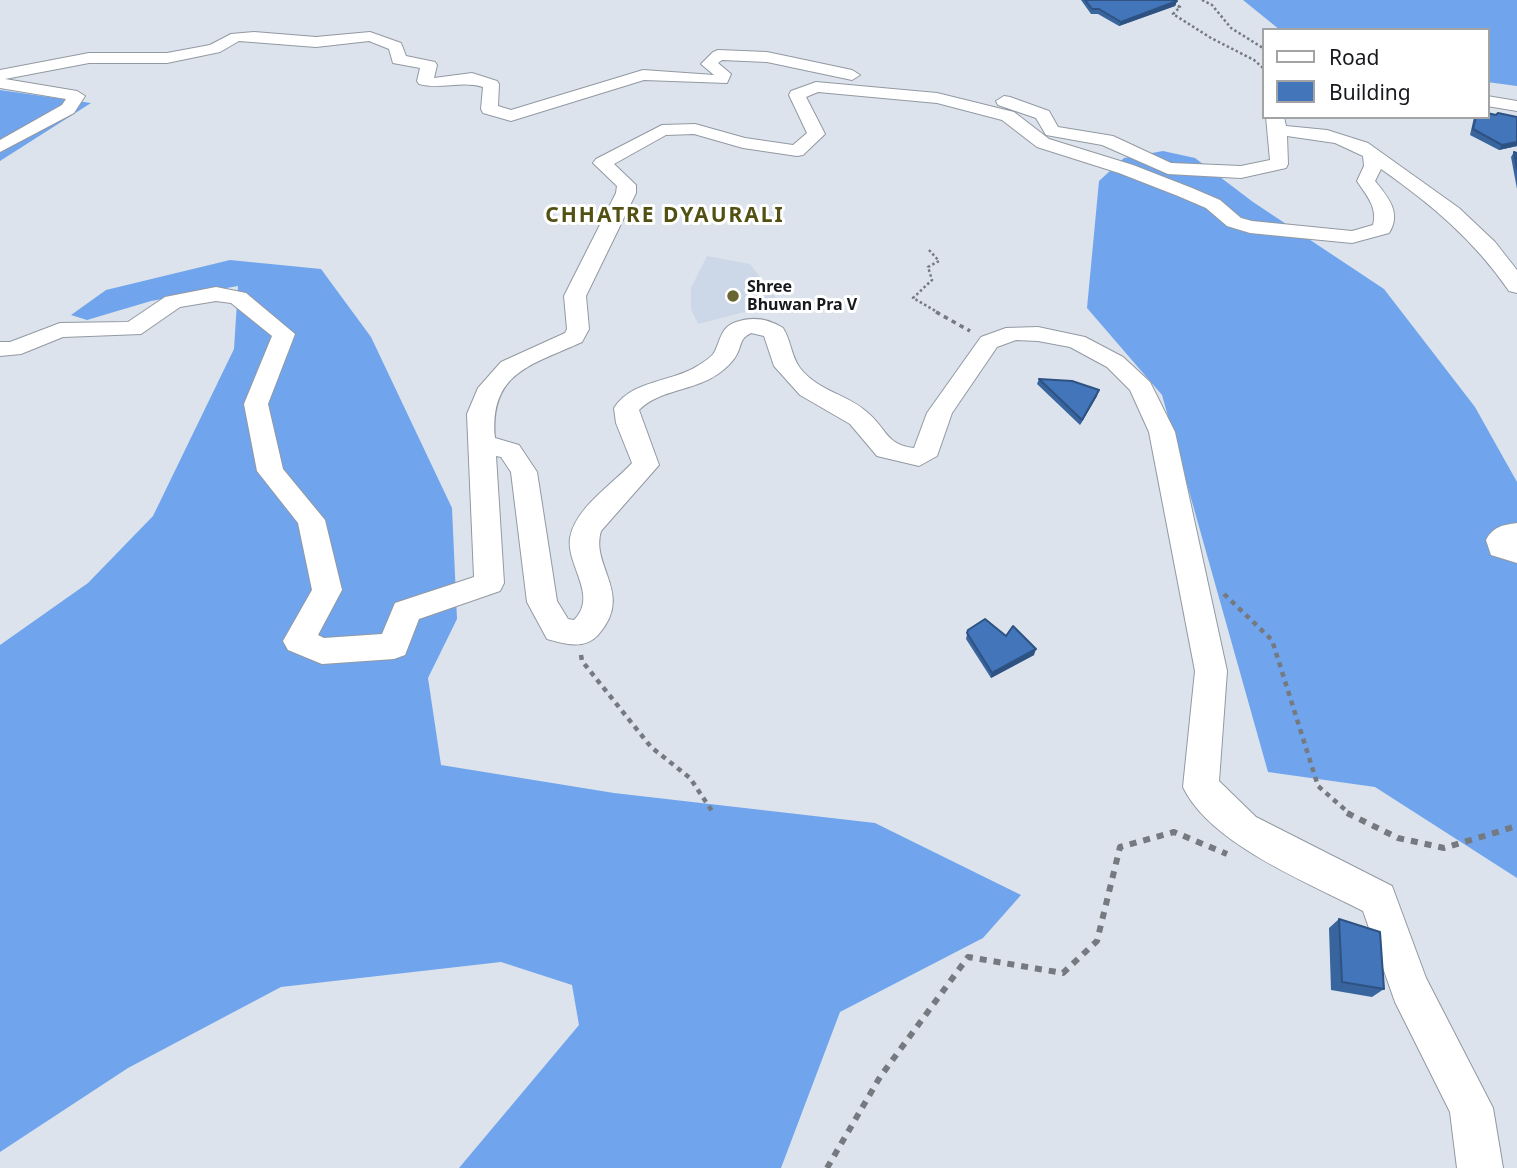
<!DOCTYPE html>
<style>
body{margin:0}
#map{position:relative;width:1517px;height:1168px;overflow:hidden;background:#dce3ec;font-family:"Noto Sans",sans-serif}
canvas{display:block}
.legend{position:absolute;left:1262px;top:28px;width:228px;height:91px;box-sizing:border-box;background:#fff;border:2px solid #a2a3a5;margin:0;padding:9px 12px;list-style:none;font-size:21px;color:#17191d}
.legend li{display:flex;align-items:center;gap:14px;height:35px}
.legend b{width:35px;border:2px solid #a2a3a5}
</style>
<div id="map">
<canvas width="1517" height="1168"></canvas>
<ul class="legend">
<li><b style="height:9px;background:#fff"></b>Road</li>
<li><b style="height:19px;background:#4275b9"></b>Building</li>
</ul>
</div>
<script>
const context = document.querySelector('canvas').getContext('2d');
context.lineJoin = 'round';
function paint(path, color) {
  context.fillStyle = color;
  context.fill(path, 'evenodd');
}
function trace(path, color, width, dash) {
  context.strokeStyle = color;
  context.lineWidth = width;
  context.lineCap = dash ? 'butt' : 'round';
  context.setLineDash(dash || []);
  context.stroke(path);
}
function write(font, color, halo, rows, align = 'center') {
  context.font = font + ' "Noto Sans",sans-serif';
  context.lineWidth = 6;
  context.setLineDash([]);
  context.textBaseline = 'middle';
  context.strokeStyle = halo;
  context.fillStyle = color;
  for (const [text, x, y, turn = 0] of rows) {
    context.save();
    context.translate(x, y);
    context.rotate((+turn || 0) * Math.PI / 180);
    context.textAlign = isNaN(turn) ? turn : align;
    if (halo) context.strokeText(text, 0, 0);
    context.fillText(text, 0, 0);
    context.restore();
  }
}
paint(new Path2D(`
 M 707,256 L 750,264 L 780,303 L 698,324 L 691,309 L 691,288 Z`), '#ccd7e7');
paint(new Path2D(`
 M 1243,0 L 1517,0 L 1517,86 L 1487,82 L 1487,30 L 1280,30 Z
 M 0,90 L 91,103 L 0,161 Z
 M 1163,151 L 1195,158 L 1253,202 L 1384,289 L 1475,407 L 1517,482 L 1517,878 L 1375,787 L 1268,772 L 1162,395 L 1087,308 L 1099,181 L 1124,158 Z
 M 230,260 L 321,269 L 371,337 L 452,508 L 457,619 L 428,678 L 441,765 L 614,793 L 875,823 L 1021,895 L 983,938 L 840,1012 L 781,1168 L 459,1168 L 579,1025 L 572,985 L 501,962 L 281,987 L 128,1068 L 0,1152 L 0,645 L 88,583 L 153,516 L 234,349 L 238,286 L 151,301 L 87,320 L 71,315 L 106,290 Z`), '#70a5ed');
const minor = new Path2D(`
 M 254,32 L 316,37 L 370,32 L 401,43 L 406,56 L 435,62 L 437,65 L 434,78 L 472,73 L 497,81 L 499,84 L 498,106 L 511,110 L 643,70 L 714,75 L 701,64 L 713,52 L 718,50 L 767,52 L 852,70 L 860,75 L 852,80 L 767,62 L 722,60 L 718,63 L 731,74 L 727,83 L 644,80 L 511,121 L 483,113 L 481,109 L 483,87 C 462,80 441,90 419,84 L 417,81 L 420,68 L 393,63 L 389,49 L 369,41 L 316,47 L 239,41 L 220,52 L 167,63 L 89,63 L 5,79 L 77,91 L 85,96 L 74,113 L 0,152 L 0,140 L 62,105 L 66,99 L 0,88 L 0,70 L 89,53 L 167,53 L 210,45 L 231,34 Z
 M 816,82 L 937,93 L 1014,112 L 1049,139 L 1133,165 L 1192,188 L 1220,200 L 1241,218 L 1252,221 L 1352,231 L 1373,225 C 1378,207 1366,195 1357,181 L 1364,166 L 1363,156 L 1335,143 L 1287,136 L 1288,164 L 1286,168 L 1241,178 L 1168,174 L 1102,145 L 1046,135 L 1036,118 L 998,105 L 996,101 L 1004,96 L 1010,97 L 1049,111 L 1058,127 L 1113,136 L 1171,163 L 1241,166 L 1270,160 L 1266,117 L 1284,117 L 1286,126 L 1327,130 L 1368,143 L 1459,208 L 1495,242 L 1517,270 L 1517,293 L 1509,291 C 1474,240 1431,204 1381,169 L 1375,181 C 1388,197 1402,213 1389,233 L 1352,243 L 1250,233 L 1227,226 L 1206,208 L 1178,196 L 1119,173 L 1037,147 L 1002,120 L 937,103 L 818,92 L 806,97 L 825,134 L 803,155 L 797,156 L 743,148 L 694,134 L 666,135 L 614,164 L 636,185 L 636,193 L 586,296 L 589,329 L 582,342 C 532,365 489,372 495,438 L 519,445 L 537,472 L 557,601 L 568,619 L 574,620 C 599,596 566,565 570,538 C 575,508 613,484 632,463 L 616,423 L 614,408 C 633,379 672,383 699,365 C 704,362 713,356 715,351 C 721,339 721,327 736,322 C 753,316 769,319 783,328 C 791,340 791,356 800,368 C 819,392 848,394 868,413 C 887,429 886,445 914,448 L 927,413 L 981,337 L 1006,328 L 1038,327 L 1085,337 L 1123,357 L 1150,382 L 1175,432 L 1227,671 L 1219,781 L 1256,817 L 1392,886 L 1426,978 L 1493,1108 L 1503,1168 L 1457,1168 L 1450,1112 L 1395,1002 L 1363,911 C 1309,883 1210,844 1183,787 L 1195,671 L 1149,432 L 1130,390 L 1107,367 L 1070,347 L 1038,341 L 1016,340 L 997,347 L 952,413 L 937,456 L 919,466 L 877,456 L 850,424 L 800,395 L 774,366 L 764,336 L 751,333 C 739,339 742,345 737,354 C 733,362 725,369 718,374 C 694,391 660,389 639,410 L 659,465 L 601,531 C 590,567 635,594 598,635 C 584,650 565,644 547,639 L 527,602 L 511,472 L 501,457 L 496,456 L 504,583 L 500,591 L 419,619 L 405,655 L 394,659 L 322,664 L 288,650 L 283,641 L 312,590 L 298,523 L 257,471 L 244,404 L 272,336 L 231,303 L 216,301 L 180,307 L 141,334 L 63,337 L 21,354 L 0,356 L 0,342 L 10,342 L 60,323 L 128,322 L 165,297 L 216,287 L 246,293 L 295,334 L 268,404 L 283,469 L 325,520 L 342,590 L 318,635 L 324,638 L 382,634 L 395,603 L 474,577 L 467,414 L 478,388 L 501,362 L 565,333 L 567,329 L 564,296 L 616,193 L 617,186 L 593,163 L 596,159 L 662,125 L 695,124 L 745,138 L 793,145 L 807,133 L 789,95 L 791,91 Z
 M 1487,96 L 1517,101 L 1517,111 L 1487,106 Z
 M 1517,523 L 1517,563 L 1491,555 L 1486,540 C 1493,527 1502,525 1517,523 Z`);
trace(minor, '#9299a2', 2);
trace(new Path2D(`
 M 1164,0 L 1180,7 L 1173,14 L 1211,38 L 1254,60 L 1263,68
 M 1202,0 L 1212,5 L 1231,28 L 1263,48
 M 929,250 L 939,261 L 928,267 L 932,280 L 913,298 L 939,313`), '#757980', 2.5, [2.5, 2.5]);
trace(new Path2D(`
 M 936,312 L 970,331`), '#757980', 3.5, [4.5, 4.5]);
trace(new Path2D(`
 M 1224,594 L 1272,640 L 1318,786 L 1350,814
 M 581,655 L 582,661 L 651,747 L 690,778 L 712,811`), '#757980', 4.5, [5, 5]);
trace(new Path2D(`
 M 1347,813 L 1398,838 L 1444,848 L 1517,826
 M 827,1168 L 880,1077 L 968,957 L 1063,973 L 1097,941 L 1120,847 L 1174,832 L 1227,854`), '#757980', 6, [7, 7]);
paint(minor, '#fff');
paint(new Path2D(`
 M 1081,0 L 1172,0 L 1177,1 L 1175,6 L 1119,26 L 1098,14 L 1091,14 Z
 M 1474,117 L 1517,117 L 1517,146 L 1499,150 L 1470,135 Z
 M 1514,152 L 1517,153 L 1517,189 L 1511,157 Z
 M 1039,379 L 1097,396 L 1080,425 L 1037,384 Z
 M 968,630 L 1006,636 L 1034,655 L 991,678 L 966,639 Z
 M 1339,919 L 1384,989 L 1372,997 L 1331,990 L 1329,928 Z`), '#39659f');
paint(new Path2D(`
 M 1177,1 L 1175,6 L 1119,26 L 1121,22 Z
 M 1517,142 L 1517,146 L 1499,150 L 1502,145 Z
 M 1099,390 L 1097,396 L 1080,425 L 1082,420 Z
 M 1036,649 L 1034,655 L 991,678 L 992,673 Z`), '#2e5282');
const building = new Path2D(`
 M 1085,0 L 1172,0 L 1177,1 L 1121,22 L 1099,9 L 1092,9 Z
 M 1487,113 L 1496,115 L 1498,113 L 1517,117 L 1517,142 L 1502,145 L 1473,129 L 1476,117 L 1487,117 Z
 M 1514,152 L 1517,153 L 1517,169 Z
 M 1039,379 L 1072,381 L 1099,390 L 1082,420 Z
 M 985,619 L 1006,636 L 1013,626 L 1036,649 L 992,673 L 967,633 L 968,630 Z
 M 1339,919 L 1380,932 L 1384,989 L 1342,982 Z`);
paint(building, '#4275b9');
trace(building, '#2e5282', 2);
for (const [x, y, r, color] of [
 [733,296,7,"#676532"]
]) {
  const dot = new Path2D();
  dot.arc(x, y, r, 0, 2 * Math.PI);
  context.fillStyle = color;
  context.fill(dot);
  trace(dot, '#fff', 2.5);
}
write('bold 16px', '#17191d', '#fff', [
 ["Shree",747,287],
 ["Bhuwan Pra V",747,305]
], 'left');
context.letterSpacing = '2px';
write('bold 21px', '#535013', '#fff', [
 ["CHHATRE DYAURALI",665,216]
]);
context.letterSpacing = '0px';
</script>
